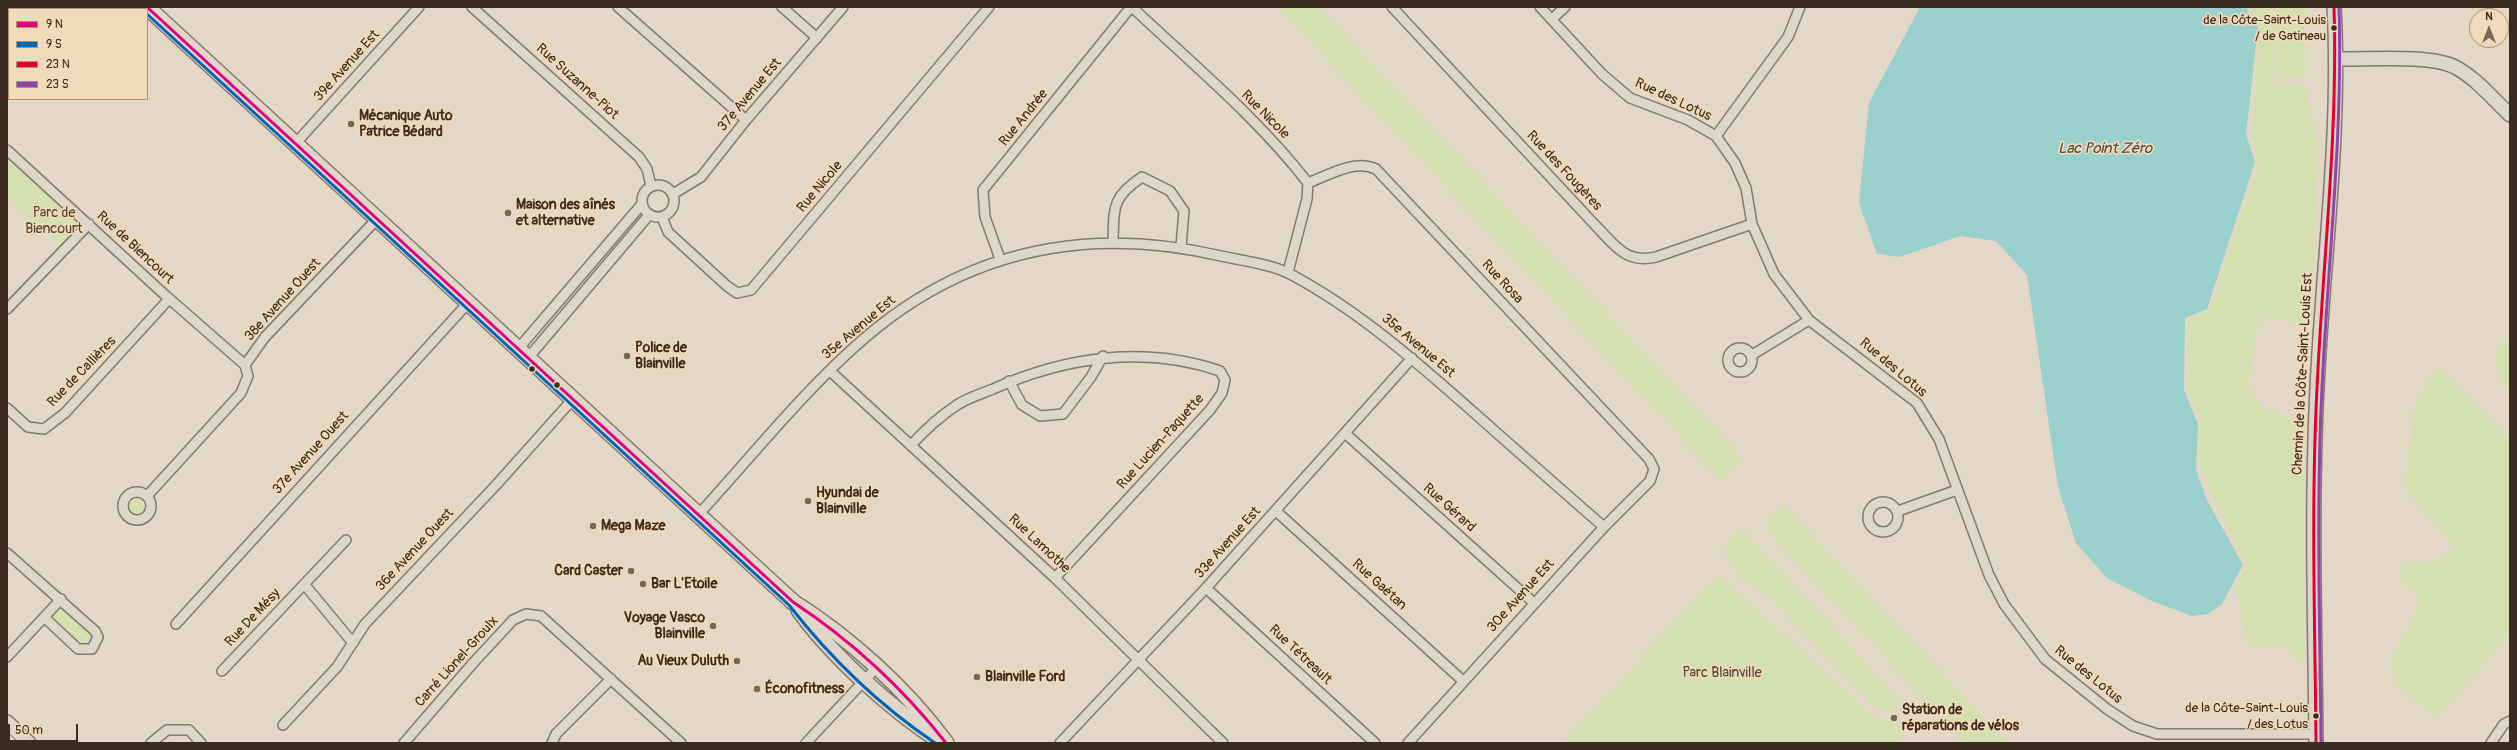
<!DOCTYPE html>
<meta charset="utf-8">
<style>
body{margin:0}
#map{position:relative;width:2517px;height:750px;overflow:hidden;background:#e3d7c6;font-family:Pangolin,sans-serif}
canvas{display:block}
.frame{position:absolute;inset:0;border:8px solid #3b2a1e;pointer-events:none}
.legend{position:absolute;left:8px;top:8px;width:140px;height:92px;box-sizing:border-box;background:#f0dab9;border:1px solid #a8947b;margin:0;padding:5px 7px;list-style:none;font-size:12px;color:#3b2a1e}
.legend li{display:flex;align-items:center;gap:8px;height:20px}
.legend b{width:20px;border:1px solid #a8947b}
.north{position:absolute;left:2469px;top:8px;width:40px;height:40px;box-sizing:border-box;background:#f0dab9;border:1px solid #a8947b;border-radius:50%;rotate:0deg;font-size:11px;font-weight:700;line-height:16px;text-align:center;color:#3b2a1e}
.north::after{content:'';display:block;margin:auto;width:14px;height:18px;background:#766759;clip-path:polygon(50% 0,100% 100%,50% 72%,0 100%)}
.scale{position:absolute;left:8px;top:724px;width:70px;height:18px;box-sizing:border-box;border:2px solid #3b2a1e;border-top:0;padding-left:5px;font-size:12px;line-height:14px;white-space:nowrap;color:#3b2a1e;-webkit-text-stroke:3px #f0dab9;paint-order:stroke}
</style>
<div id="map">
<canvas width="2517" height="750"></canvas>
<div class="frame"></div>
<ul class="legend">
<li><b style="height:5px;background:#e5007d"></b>9 N</li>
<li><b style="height:5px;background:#0065bd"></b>9 S</li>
<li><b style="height:5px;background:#e4002b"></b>23 N</li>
<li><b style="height:5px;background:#8e44ad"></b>23 S</li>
</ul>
<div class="north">N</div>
<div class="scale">50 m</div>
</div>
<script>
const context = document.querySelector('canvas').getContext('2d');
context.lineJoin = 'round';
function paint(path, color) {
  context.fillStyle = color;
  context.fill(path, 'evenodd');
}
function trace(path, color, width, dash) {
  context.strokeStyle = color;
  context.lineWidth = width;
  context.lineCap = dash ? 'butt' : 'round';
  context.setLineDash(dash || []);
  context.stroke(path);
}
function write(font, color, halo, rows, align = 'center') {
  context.font = font + ' Pangolin,sans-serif';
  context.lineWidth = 3.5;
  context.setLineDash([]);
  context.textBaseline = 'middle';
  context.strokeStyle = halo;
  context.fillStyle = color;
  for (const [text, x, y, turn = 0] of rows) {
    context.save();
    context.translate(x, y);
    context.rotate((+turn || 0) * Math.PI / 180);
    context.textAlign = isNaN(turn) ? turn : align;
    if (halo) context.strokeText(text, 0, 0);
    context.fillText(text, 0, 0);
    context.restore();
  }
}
paint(new Path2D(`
 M 1278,7 L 1318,7 L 1742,458 L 1721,480 Z
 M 2248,7 L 2274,7 L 2273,83 L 2305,85 L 2318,145 L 2310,324 L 2259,317 L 2248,386 L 2262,408 L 2305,423 L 2303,667 L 2284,646 L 2249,648 L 2235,586 L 2246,565 L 2200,470 L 2200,419 L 2187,392 L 2188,318 L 2209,311 L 2258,165 L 2251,134 L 2260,26 L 2250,15 Z
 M 2275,7 L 2305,7 L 2305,77 L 2275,77 Z
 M 7,159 L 81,225 L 62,248 L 7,198 Z
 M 2503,341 L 2510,344 L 2510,392 C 2499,381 2487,352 2503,341 Z
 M 2437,366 L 2510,439 L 2510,634 L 2437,718 L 2395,683 L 2393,660 L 2419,605 L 2413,592 L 2397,577 L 2403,564 L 2435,562 L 2455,548 L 2405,488 L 2415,407 Z
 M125 506a12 12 0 1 1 24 0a12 12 0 1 1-24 0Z
 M 1785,507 L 2007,743 L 1965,743 L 1773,537 L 1766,527 L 1768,517 Z
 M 1742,529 L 1901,702 C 1892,712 1888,712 1875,707 L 1769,597 L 1742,580 L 1727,559 L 1725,550 L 1732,537 Z
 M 1718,575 L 1875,718 L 1908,728 L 1895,743 L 1563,743 Z
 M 60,603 L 95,637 L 91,647 L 80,646 L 47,616 Z`), '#d5e0b1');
paint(new Path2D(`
 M 1920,7 L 2247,7 L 2248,14 L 2258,27 L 2246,135 L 2255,162 L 2207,309 L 2185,318 L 2184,390 L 2198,424 L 2196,470 L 2207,500 L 2243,565 L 2222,604 L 2208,614 L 2192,616 L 2152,601 L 2107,578 L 2076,543 L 2058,487 L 2027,275 L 1996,241 L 1960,236 L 1900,257 L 1877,254 L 1859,203 L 1869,103 Z`), '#99cfcd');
const street = new Path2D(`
 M 472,7 L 639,157 L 647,169 L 651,186
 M 618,7 L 746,120
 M 782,7 L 817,38
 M 1132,7 C 1192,64 1258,118 1308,183 L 1307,199 L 1288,272
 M 1392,7 L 1595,225 C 1615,245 1625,264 1656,257 L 1752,224
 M 1540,7 L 1602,74 L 1630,98 L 1688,120 L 1716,136 L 1735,163 L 1746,188 L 1752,224 L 1774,274 L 1809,320 L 1917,403 L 1939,439 L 1989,575 L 2004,604 L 2045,659 L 2107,709 L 2133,726 L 2157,734 L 2316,734
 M 7,15 L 9,12
 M 1552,19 L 1565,7
 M 1716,136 L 1788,37 L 1800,7
 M 295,144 L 419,7
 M 7,150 L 165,295 L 245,365
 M 1308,183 C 1329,175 1354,159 1376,169 L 1649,459 L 1654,469 L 1650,481 L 1604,527 L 1408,743
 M642 201a16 16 0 1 1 32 0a16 16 0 1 1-32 0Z
 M 673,194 L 701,177 L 746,120 L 843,7
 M 662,217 L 668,232 L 727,286 L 737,293 L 751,290 L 989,7
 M 1113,241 C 1114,207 1112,197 1142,177 L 1170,191 L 1184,211 L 1181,246
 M 1000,259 L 985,217 L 983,190 L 1131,7
 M 7,309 L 89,224
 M1728 360a12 12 0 1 1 24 0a12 12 0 1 1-24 0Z
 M 518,349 L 642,204
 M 1752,355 L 1809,320
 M 528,358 L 649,215
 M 830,371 L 1055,578 L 1223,743
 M 1009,381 L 1022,405 L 1040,416 L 1063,414 L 1091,377 L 1103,356
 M 7,408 L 28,427 L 44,429 L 65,413 L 169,299
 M 1346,434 L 1534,603
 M 911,445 C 925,430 940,416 957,405 C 967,398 981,394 993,389 C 1065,357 1144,345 1220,371 L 1225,380 L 1222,393 L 1210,410 L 1055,578
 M123 506a14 14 0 1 1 28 0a14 14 0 1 1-28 0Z
 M 147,496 L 241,393 L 248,376 L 245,365 L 265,337 L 377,219
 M1868 517a15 15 0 1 1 30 0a15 15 0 1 1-30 0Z
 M 1276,511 L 1463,681
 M 1898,511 L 1957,490
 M 698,515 C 754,454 813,379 878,327 C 980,246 1095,227 1221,256 C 1243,261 1271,264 1290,274 C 1358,310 1414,360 1471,410 C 1515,449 1559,488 1604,527
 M 7,553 L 95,631 L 98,637 L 92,649 L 78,649 L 44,617
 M 304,584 L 353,643
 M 1206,588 L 1375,743
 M 176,624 L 468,303
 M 7,657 L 61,599
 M 222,671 L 346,540
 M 283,725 L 337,667 L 365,624 L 497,484 L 573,399
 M 151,743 L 167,730 L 189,730 L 201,743
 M 404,743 L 474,662 L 513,620 L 526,614 L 541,616 L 681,743
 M 552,743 L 556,734 L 611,679
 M 806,743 L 876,668
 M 1060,743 L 1206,588 L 1412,358
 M 2491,743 L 2504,724 L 2510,721`);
const secondary = new Path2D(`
 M 2336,59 C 2366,60 2429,54 2455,67 C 2476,78 2493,99 2510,115
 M 7,722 L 29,743
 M 7,741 L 9,743
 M 2316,743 C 2315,625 2311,506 2317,388 C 2323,261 2341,134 2334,7`);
const primary = new Path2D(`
 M 147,7 L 793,602 C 850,638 906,689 946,743
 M 799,610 C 832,656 892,710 940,741`);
trace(street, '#82796f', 12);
trace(secondary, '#82796f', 16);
trace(primary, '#82796f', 18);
trace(street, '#dfd6ca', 9);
trace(secondary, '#dfd6ca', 13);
trace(primary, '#e0d7c9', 15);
trace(new Path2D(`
 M 147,7 L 793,602 C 852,641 902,687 946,743`), '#e5007d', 3);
trace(new Path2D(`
 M 147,14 L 789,605 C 831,659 879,705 935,743`), '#0065bd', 3);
trace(new Path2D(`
 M 2316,743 C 2315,625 2311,506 2317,388 C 2323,260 2338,135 2334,7`), '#e4002b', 3);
trace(new Path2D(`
 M 2321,743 C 2320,625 2316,506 2322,388 C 2328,260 2343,135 2339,7`), '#8e44ad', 3);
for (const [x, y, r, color] of [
 [2334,28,3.5,"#3b2a1e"],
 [351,124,4,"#766759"],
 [508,213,4,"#766759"],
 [627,356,4,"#766759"],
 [532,369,3.5,"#3b2a1e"],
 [557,385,3.5,"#3b2a1e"],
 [808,501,4,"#766759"],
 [593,526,4,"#766759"],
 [631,571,4,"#766759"],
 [643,584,4,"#766759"],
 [713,626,4,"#766759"],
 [737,661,4,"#766759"],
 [977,677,4,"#766759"],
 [757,689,4,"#766759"],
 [2316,716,3.5,"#3b2a1e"],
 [1894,718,4,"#766759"]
]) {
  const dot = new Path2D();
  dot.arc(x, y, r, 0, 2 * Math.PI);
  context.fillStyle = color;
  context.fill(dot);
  trace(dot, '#f0dab9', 1.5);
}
write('13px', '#3b2a1e', '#f0dab9', [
 ["de la Côte-Saint-Louis",2326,21],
 ["/ de Gatineau",2326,37],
 ["de la Côte-Saint-Louis",2308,709],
 ["/ des Lotus",2308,725]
], 'right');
write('14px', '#3b2a1e', '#f0dab9', [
 ["39e Avenue Est",347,66,-48],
 ["Rue Suzanne-Piot",577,82,42],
 ["37e Avenue Est",750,95,-50],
 ["Rue des Lotus",1673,100,25],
 ["Rue Nicole",1265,115,45],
 ["Rue Andrée",1024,118,-51],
 ["Rue des Fougères",1564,171,47],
 ["Rue Nicole",820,187,-50],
 ["Rue de Biencourt",135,248,43],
 ["Rue Rosa",1502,282,47],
 ["38e Avenue Ouest",283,300,-48],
 ["35e Avenue Est",859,328,-40],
 ["35e Avenue Est",1418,346,40],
 ["Rue des Lotus",1893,368,40],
 ["Rue de Callières",82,372,-46],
 ["Chemin de la Côte-Saint-Louis Est",2303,374,-87],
 ["Rue Lucien-Paquette",1161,442,-48],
 ["37e Avenue Ouest",311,453,-48],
 ["Rue Gérard",1449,508,42],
 ["33e Avenue Est",1228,543,-48],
 ["Rue Lamothe",1039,544,43],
 ["36e Avenue Ouest",415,550,-47],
 ["Rue Gaétan",1379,585,42],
 ["30e Avenue Est",1521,596,-48],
 ["Rue De Mésy",253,618,-47],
 ["Rue Tétreault",1300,655,43],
 ["Carré Lionel-Groulx",457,662,-48],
 ["Rue des Lotus",2088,675,39]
]);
write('bold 14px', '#3b2a1e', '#f0dab9', [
 ["Mécanique Auto",359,116],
 ["Patrice Bédard",359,132],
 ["Maison des aînés",516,205],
 ["et alternative",516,221],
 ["Police de",635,348],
 ["Blainville",635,364],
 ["Hyundai de",816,493],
 ["Blainville",816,509],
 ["Mega Maze",601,526],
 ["Card Caster",623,571,"right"],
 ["Bar L'Etoile",651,584],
 ["Voyage Vasco",705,618,"right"],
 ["Blainville",705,634,"right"],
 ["Au Vieux Duluth",729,661,"right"],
 ["Blainville Ford",985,677],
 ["Éconofitness",765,689],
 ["Station de",1902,710],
 ["réparations de vélos",1902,726]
], 'left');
write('14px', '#504631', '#f0dab9', [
 ["Parc de",54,213],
 ["Biencourt",54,229],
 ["Parc Blainville",1722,673]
]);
write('italic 15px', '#474a42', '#f0dab9', [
 ["Lac Point Zéro",2105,149]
]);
</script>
